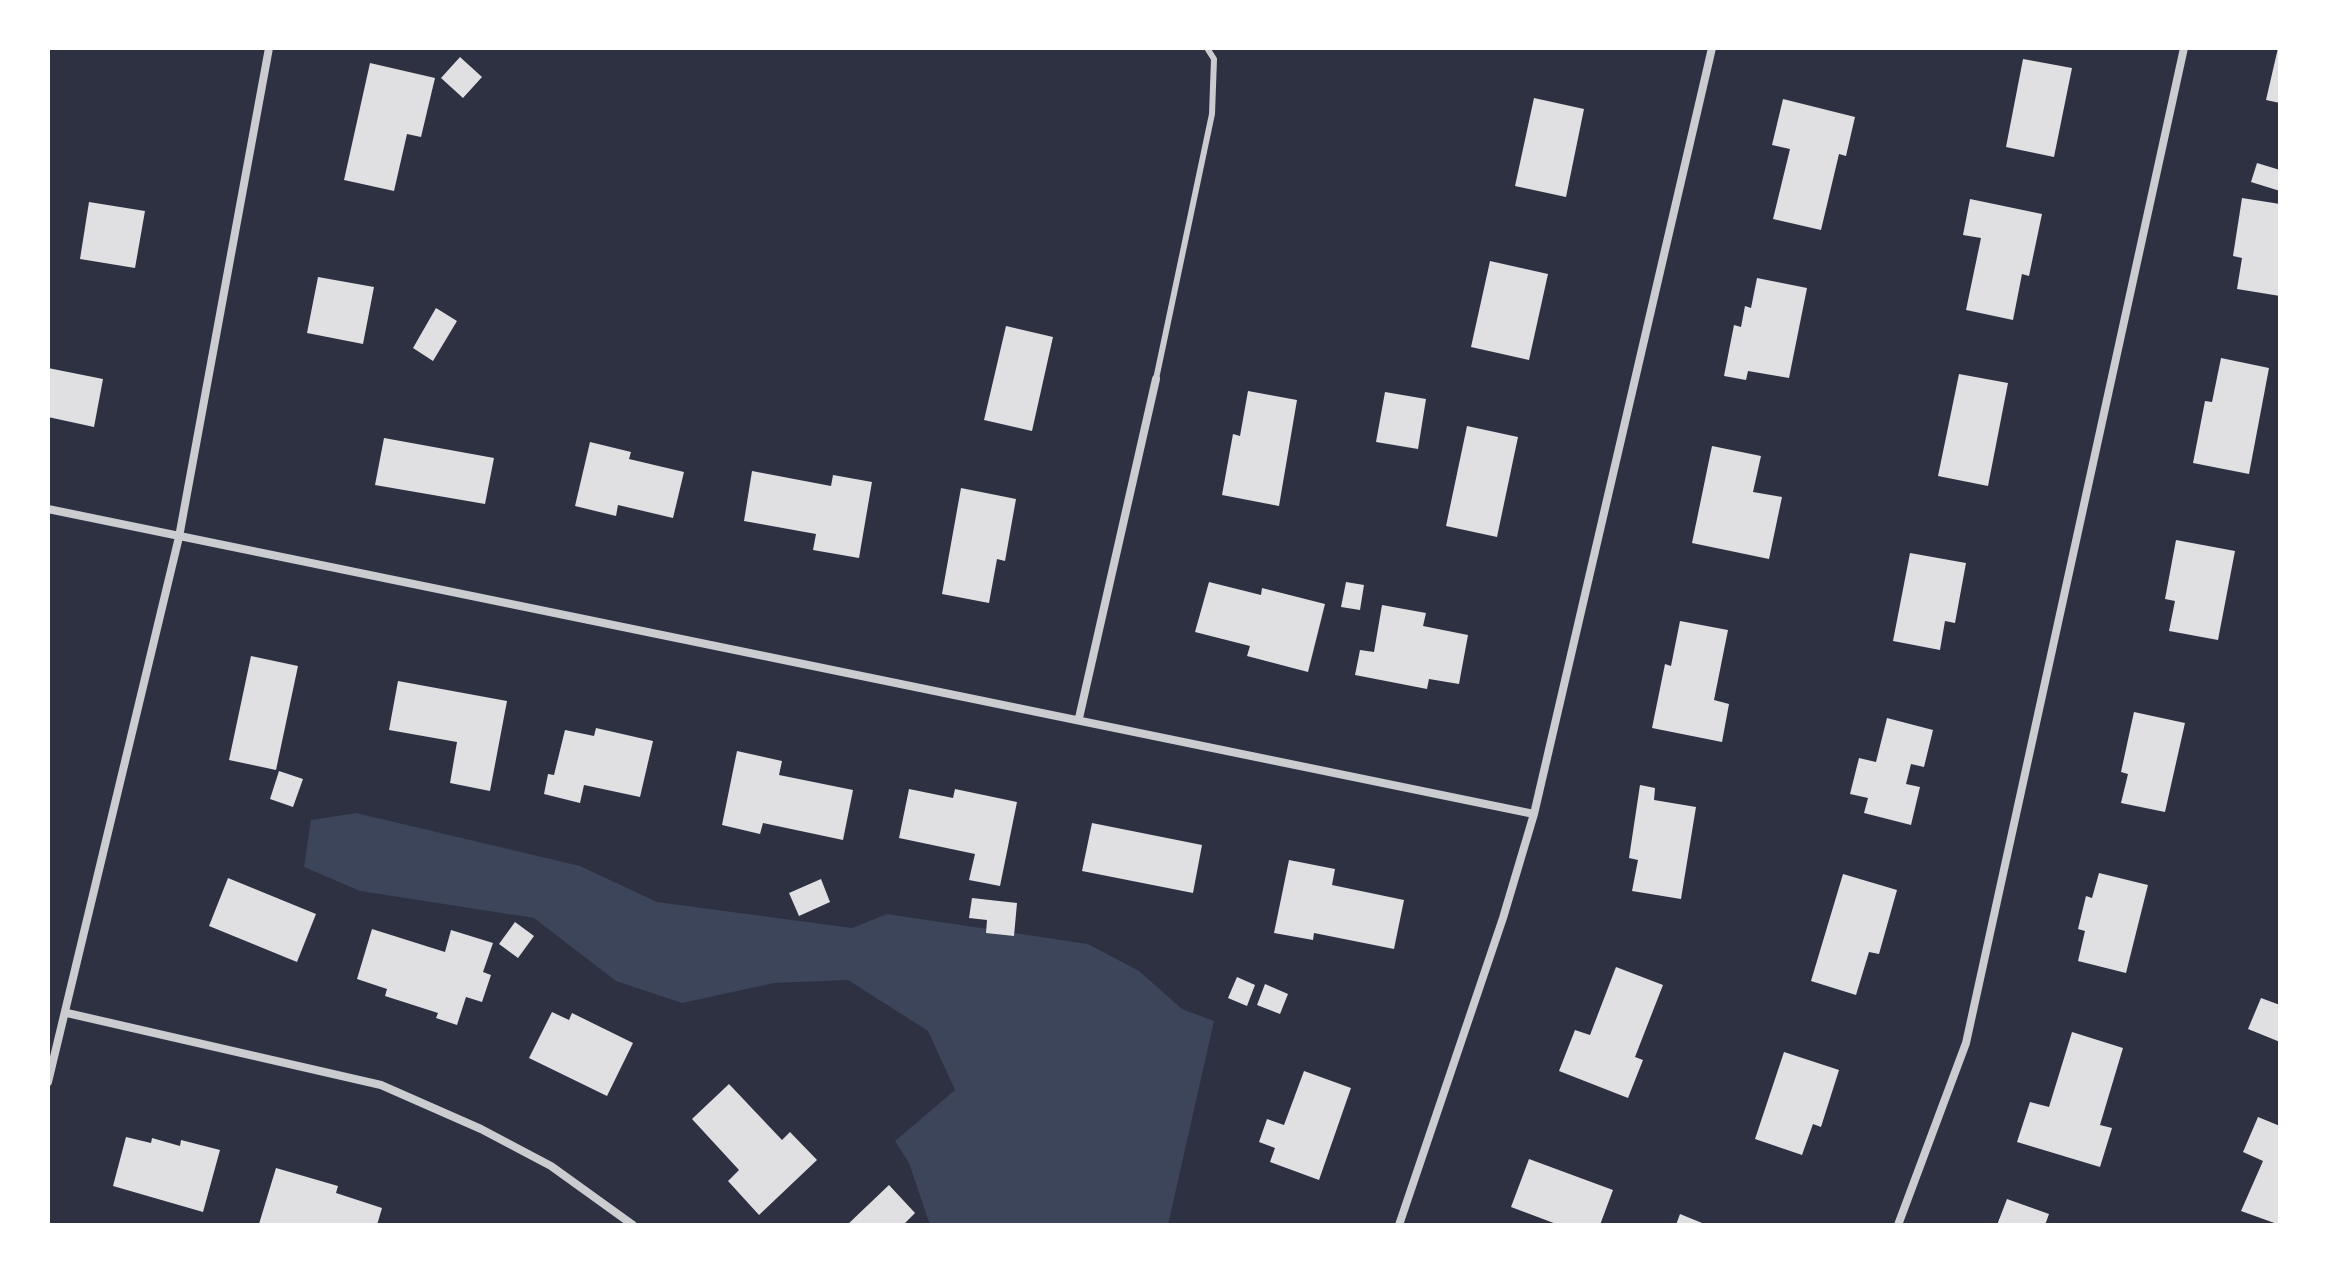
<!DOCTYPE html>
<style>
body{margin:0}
#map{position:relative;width:2328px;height:1273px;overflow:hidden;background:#2d3142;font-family:"PT Sans",sans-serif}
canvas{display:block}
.frame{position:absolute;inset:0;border:50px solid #fff;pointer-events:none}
</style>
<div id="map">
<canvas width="2328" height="1273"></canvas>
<div class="frame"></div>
</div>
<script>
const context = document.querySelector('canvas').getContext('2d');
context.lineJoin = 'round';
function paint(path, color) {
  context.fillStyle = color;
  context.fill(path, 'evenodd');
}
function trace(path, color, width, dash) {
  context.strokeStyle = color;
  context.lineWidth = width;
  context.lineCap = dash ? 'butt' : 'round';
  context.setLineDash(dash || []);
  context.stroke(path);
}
paint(new Path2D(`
 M 356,813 L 580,866 L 657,902 L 852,928 L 887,914 L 1088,944 L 1139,971 L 1182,1009 L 1214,1021 L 1168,1225 L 930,1225 L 909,1163 L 895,1141 L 955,1090 L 928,1031 L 848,980 L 774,983 L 682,1003 L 616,981 L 534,918 L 360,891 L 304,867 L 311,820 Z`), '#3c4559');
paint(new Path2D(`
 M 2278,48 L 2280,48 L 2280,103 L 2266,100 Z
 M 460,57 L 482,77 L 463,98 L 441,78 Z
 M 2023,59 L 2072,68 L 2054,157 L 2006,147 Z
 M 370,63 L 435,78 L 421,137 L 407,134 L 394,191 L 344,180 Z
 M 1534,98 L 1584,109 L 1566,197 L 1515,186 Z
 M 1783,99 L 1855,117 L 1846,156 L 1839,154 L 1821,230 L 1773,219 L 1790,149 L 1772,145 Z
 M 2257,163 L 2280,170 L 2280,191 L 2251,182 Z
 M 2242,198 L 2280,204 L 2280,296 L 2237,289 L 2242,258 L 2233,256 Z
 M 1970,199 L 2042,214 L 2029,276 L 2022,274 L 2013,320 L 1966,310 L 1981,238 L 1963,235 Z
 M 89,202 L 145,211 L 135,268 L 80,259 Z
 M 1490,261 L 1548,274 L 1529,360 L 1471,347 Z
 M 318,277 L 374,287 L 363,344 L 307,333 Z
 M 1757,278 L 1807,288 L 1789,378 L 1748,371 L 1746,380 L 1724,376 L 1734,325 L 1741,327 L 1745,306 L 1751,308 Z
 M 436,308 L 457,321 L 433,361 L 413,348 Z
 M 1006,326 L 1053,337 L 1032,431 L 984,420 Z
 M 2221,358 L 2269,368 L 2249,474 L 2193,463 L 2205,401 L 2212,402 Z
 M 48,368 L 103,379 L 94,427 L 48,417 Z
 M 1959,374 L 2008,383 L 1988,486 L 1938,476 Z
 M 1248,391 L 1297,400 L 1279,506 L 1222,495 L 1233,434 L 1240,436 Z
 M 1385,392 L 1426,399 L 1418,449 L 1376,442 Z
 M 1467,426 L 1518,437 L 1497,537 L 1446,526 Z
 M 384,438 L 494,458 L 485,504 L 375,485 Z
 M 590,442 L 631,452 L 629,459 L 684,472 L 673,518 L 618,505 L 616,516 L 575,506 Z
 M 1712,446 L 1761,456 L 1753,492 L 1782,497 L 1769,559 L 1692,543 Z
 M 752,471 L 831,486 L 833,475 L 872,482 L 859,558 L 813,550 L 816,534 L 744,521 Z
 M 961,488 L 1016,499 L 1005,561 L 997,559 L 989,603 L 942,594 Z
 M 2176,540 L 2235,551 L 2218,640 L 2169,631 L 2175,601 L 2165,599 Z
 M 1910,553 L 1966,563 L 1955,623 L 1945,621 L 1940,650 L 1893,641 Z
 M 1209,582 L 1261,595 L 1262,588 L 1325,604 L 1308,672 L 1247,656 L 1250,646 L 1195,632 Z
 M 1346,582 L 1364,585 L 1360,610 L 1341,607 Z
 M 1382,605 L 1426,613 L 1423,626 L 1468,635 L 1459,684 L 1429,679 L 1427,689 L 1355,675 L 1360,650 L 1374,652 Z
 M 1680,621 L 1728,630 L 1714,700 L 1729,704 L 1722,742 L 1652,728 L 1665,664 L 1671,666 Z
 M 251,656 L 298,666 L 276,770 L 229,760 Z
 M 398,681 L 507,701 L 490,791 L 450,783 L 457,742 L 389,730 Z
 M 2134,712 L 2185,723 L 2165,812 L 2121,803 L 2128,774 L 2121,772 Z
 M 1887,718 L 1933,730 L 1924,767 L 1911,764 L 1906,784 L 1920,787 L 1911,825 L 1864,813 L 1868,798 L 1850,794 L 1859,758 L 1876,762 Z
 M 596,728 L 653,741 L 640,797 L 584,785 L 580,803 L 544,794 L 548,774 L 554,775 L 565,730 L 594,736 Z
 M 737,751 L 782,761 L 779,775 L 853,790 L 843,840 L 763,823 L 760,834 L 722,825 Z
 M 279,771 L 303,779 L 293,807 L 270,799 Z
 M 1640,785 L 1655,788 L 1654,800 L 1696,807 L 1681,899 L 1632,891 L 1638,860 L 1629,858 Z
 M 909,789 L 953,798 L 955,789 L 1017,802 L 1000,886 L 969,880 L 975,854 L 899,838 Z
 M 1092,823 L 1202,845 L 1193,893 L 1082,871 Z
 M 1289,860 L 1335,869 L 1332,885 L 1404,900 L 1394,949 L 1314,933 L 1313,940 L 1274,933 Z
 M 2099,873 L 2148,885 L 2126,973 L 2078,961 L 2085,931 L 2078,929 L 2086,896 L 2092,898 Z
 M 1843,874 L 1897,890 L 1879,954 L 1869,952 L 1856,995 L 1811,981 Z
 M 228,878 L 316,914 L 297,962 L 209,926 Z
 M 821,879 L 830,902 L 799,916 L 789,893 Z
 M 972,898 L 1017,903 L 1014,936 L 986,933 L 987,920 L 969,918 Z
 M 515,922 L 534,936 L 518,958 L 499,944 Z
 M 372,929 L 445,952 L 451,930 L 493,943 L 483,972 L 491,975 L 482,1002 L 466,997 L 457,1025 L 436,1018 L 438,1013 L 385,996 L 387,989 L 357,979 Z
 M 1616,967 L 1663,985 L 1635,1057 L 1643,1060 L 1628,1098 L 1559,1071 L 1575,1030 L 1590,1035 Z
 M 1237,977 L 1255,985 L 1247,1006 L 1228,998 Z
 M 1265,984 L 1288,994 L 1280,1014 L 1257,1005 Z
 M 2261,998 L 2280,1005 L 2280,1042 L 2248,1029 Z
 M 552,1012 L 569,1020 L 572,1013 L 633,1043 L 607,1096 L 529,1058 Z
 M 2072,1032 L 2123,1048 L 2100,1125 L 2112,1128 L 2100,1167 L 2017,1142 L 2030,1102 L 2049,1107 Z
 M 1784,1052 L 1839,1070 L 1821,1127 L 1813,1124 L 1802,1155 L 1755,1139 Z
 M 1304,1071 L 1351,1088 L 1319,1180 L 1270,1162 L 1275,1148 L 1259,1142 L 1267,1119 L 1284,1125 Z
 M 729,1084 L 782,1140 L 790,1132 L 817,1160 L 759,1215 L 728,1181 L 739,1170 L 692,1119 Z
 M 2258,1117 L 2280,1126 L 2280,1225 L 2241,1211 L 2263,1161 L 2243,1152 Z
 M 126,1137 L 151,1143 L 152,1138 L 180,1146 L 181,1140 L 220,1150 L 203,1212 L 113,1186 Z
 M 1529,1159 L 1613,1190 L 1600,1225 L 1559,1225 L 1511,1207 Z
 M 276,1168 L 338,1186 L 336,1193 L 382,1208 L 377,1225 L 259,1224 Z
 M 889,1185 L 915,1213 L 903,1225 L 847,1225 Z
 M 2007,1199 L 2049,1214 L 2045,1225 L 1997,1225 Z
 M 1680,1214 L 1707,1225 L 1676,1225 Z`), '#e0e0e3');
trace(new Path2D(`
 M 1156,379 L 1212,114 L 1214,59 L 1207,48`), '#caccd0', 6);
trace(new Path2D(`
 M 48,509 L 1534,814
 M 1079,718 L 1156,379
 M 67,1013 L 381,1085 L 481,1129 L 551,1166 L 633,1225
 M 48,1082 L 179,537 L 269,48
 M 1399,1225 L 1503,918 L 1534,814 L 1712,48
 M 1898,1225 L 1966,1043 L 2184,48`), '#caccd0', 8);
</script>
